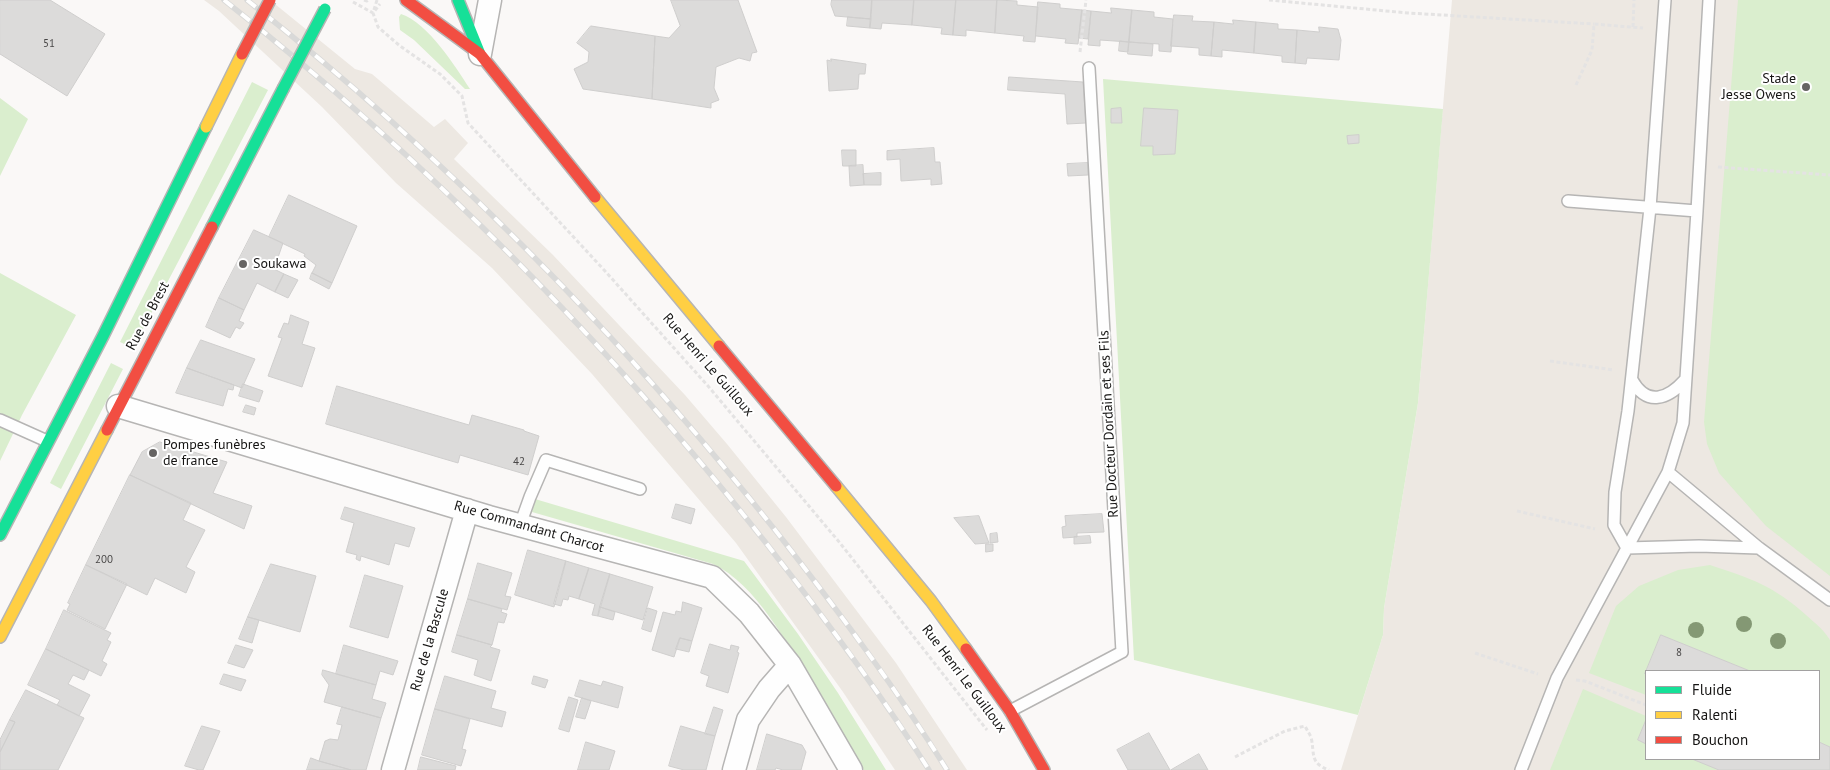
<!DOCTYPE html>
<meta charset="utf-8">
<style>
body{margin:0}
#map{position:relative;width:1830px;height:770px;overflow:hidden;background:#faf8f7;font-family:"PT Sans",sans-serif}
canvas{display:block}
.legend{position:absolute;left:1645px;top:670px;width:175px;height:90px;box-sizing:border-box;background:#fff;border:1px solid #a2a1a1;margin:0;padding:6px 9px;list-style:none;font-size:15px;color:#161514}
.legend li{display:flex;align-items:center;gap:10px;height:25px}
.legend b{width:25px;border:1px solid #a2a1a1}
</style>
<div id="map">
<canvas width="1830" height="770"></canvas>
<ul class="legend">
<li><b style="height:6px;background:#16e098"></b>Fluide</li>
<li><b style="height:6px;background:#ffcf43"></b>Ralenti</li>
<li><b style="height:6px;background:#f24e42"></b>Bouchon</li>
</ul>
</div>
<script>
const context = document.querySelector('canvas').getContext('2d');
context.lineJoin = 'round';
function paint(path, color) {
  context.fillStyle = color;
  context.fill(path, 'evenodd');
}
function trace(path, color, width, dash) {
  context.strokeStyle = color;
  context.lineWidth = width;
  context.lineCap = dash ? 'butt' : 'round';
  context.setLineDash(dash || []);
  context.stroke(path);
}
function write(font, color, halo, rows, align = 'center') {
  context.font = font + ' "PT Sans",sans-serif';
  context.lineWidth = 4;
  context.setLineDash([]);
  context.textBaseline = 'middle';
  context.strokeStyle = halo;
  context.fillStyle = color;
  for (const [text, x, y, turn = 0] of rows) {
    context.save();
    context.translate(x, y);
    context.rotate((+turn || 0) * Math.PI / 180);
    context.textAlign = isNaN(turn) ? turn : align;
    if (halo) context.strokeText(text, 0, 0);
    context.fillText(text, 0, 0);
    context.restore();
  }
}
paint(new Path2D(`
 M 204,0 L 270,0 L 355,69 L 372,74 L 434,127 L 445,119 L 468,143 L 454,159 L 553,255 L 685,395 L 727,444 L 786,517 L 896,663 L 967,770 L 895,770 L 843,692 L 736,543 L 592,374 L 492,268 L 396,183 L 322,107 L 219,11 Z
 M 1452,0 L 1830,0 L 1830,770 L 1341,770 L 1383,635 L 1384,608 L 1418,403 ZM 1646,671 L 1819,671 L 1819,759 L 1646,759 Z`), '#ede8e2');
paint(new Path2D(`
 M 1738,0 L 1830,0 L 1830,576 L 1766,526 L 1719,473 L 1707,444 L 1704,422 Z
 M 401,14 C 428,23 455,66 470,89 L 465,89 L 414,40 L 400,30 L 399,17 Z
 M 1103,79 L 1443,109 L 1418,403 L 1384,608 L 1383,635 L 1358,715 L 1134,660 Z
 M 252,82 L 268,90 L 133,348 L 120,342 Z
 M 0,98 L 28,119 L 0,176 Z
 M 0,273 L 76,315 L 22,415 L 0,461 Z
 M 111,363 L 123,369 L 61,489 L 50,483 Z
 M 535,499 L 744,561 L 798,634 L 838,693 L 886,770 L 864,770 C 847,741 829,713 812,684 C 788,645 756,584 713,564 L 532,512 Z
 M 1710,565 C 1750,578 1774,586 1806,615 C 1815,623 1824,630 1830,640 L 1830,747 L 1819,742 L 1819,671 L 1750,671 L 1661,635 L 1645,674 L 1646,675 L 1646,695 L 1589,673 L 1616,606 L 1639,586 L 1678,570 Z
 M 1583,689 L 1646,716 L 1646,720 L 1638,740 L 1646,744 L 1646,759 L 1692,759 L 1719,770 L 1550,770 Z`), '#daeece');
const building = new Path2D(`
 M 0,0 L 50,0 L 105,34 L 67,96 L 0,54 Z
 M 671,0 L 738,0 L 757,52 L 752,53 L 750,61 L 739,58 L 716,67 L 714,88 L 719,100 L 711,103 L 711,108 L 652,99 L 655,36 L 669,38 L 680,26 Z
 M 832,0 L 872,0 L 871,19 L 835,16 L 831,5 Z
 M 872,0 L 914,0 L 912,25 L 882,23 L 881,29 L 870,28 Z
 M 914,0 L 956,0 L 953,35 L 941,34 L 942,28 L 912,25 Z
 M 956,0 L 997,0 L 995,33 L 966,30 L 966,36 L 953,35 Z
 M 997,0 L 1017,1 L 1017,5 L 1038,7 L 1035,42 L 1023,41 L 1024,36 L 995,33 Z
 M 1038,2 L 1060,4 L 1060,8 L 1082,10 L 1078,44 L 1065,43 L 1066,39 L 1036,36 Z
 M 1111,8 L 1132,10 L 1129,42 L 1100,40 L 1100,46 L 1088,45 L 1091,11 L 1111,13 Z
 M 1082,10 L 1091,11 L 1088,39 L 1079,38 Z
 M 1132,10 L 1154,12 L 1154,17 L 1173,19 L 1171,52 L 1159,51 L 1159,44 L 1129,42 Z
 M 1174,15 L 1193,16 L 1192,21 L 1214,22 L 1211,56 L 1199,55 L 1199,48 L 1171,46 Z
 M 848,17 L 871,19 L 870,28 L 847,26 Z
 M 1233,20 L 1256,22 L 1254,53 L 1222,50 L 1222,57 L 1211,56 L 1214,22 L 1233,24 Z
 M 1256,22 L 1278,24 L 1278,29 L 1297,30 L 1295,63 L 1282,62 L 1282,56 L 1254,53 Z
 M 591,26 L 655,36 L 652,99 L 583,89 L 574,69 L 588,62 L 589,52 L 577,43 Z
 M 1319,27 L 1338,29 L 1341,40 L 1339,60 L 1307,58 L 1306,64 L 1295,63 L 1297,30 L 1319,32 Z
 M 1120,41 L 1129,42 L 1128,52 L 1119,51 Z
 M 1129,42 L 1153,44 L 1152,56 L 1128,54 Z
 M 831,59 L 866,64 L 865,74 L 859,74 L 858,89 L 829,91 L 827,60 L 831,61 Z
 M 1009,77 L 1083,82 L 1086,123 L 1067,124 L 1065,94 L 1008,90 Z
 M 1121,108 L 1122,123 L 1111,123 L 1111,109 Z
 M 1144,108 L 1178,110 L 1175,154 L 1153,155 L 1153,146 L 1141,146 Z
 M 1359,135 L 1359,143 L 1348,144 L 1347,136 Z
 M 934,148 L 935,162 L 940,162 L 942,184 L 931,185 L 931,179 L 901,181 L 900,159 L 887,160 L 887,151 Z
 M 842,150 L 856,150 L 856,166 L 843,166 Z
 M 1088,163 L 1088,175 L 1068,176 L 1067,164 Z
 M 863,165 L 864,185 L 850,186 L 849,166 Z
 M 881,173 L 881,185 L 864,185 L 863,174 Z
 M 289,195 L 357,226 L 332,283 L 312,273 L 316,265 L 304,256 L 305,254 L 269,237 Z
 M 254,230 L 283,243 L 274,269 L 284,274 L 275,292 L 257,283 L 244,310 L 219,298 Z
 M 312,273 L 332,283 L 329,289 L 310,279 Z
 M 284,274 L 298,280 L 288,298 L 275,292 Z
 M 219,298 L 244,310 L 239,321 L 244,323 L 240,329 L 236,327 L 230,338 L 206,327 Z
 M 291,315 L 309,322 L 302,344 L 315,348 L 302,387 L 268,376 L 282,338 L 278,337 L 284,323 L 288,324 Z
 M 201,340 L 255,359 L 242,388 L 187,368 Z
 M 187,368 L 234,385 L 233,390 L 228,389 L 223,406 L 176,393 Z
 M 243,384 L 263,391 L 259,402 L 239,396 Z
 M 337,386 L 469,425 L 472,415 L 524,430 L 524,431 L 539,436 L 528,475 L 460,455 L 458,463 L 326,424 Z
 M 246,405 L 256,408 L 254,415 L 243,412 Z
 M 160,442 L 227,462 L 213,493 L 252,506 L 244,529 L 130,475 L 142,452 Z
 M 130,475 L 191,503 L 183,520 L 205,530 L 186,567 L 195,572 L 186,593 L 155,578 L 147,595 L 86,565 Z
 M 676,504 L 695,509 L 691,524 L 672,518 Z
 M 345,507 L 415,528 L 409,547 L 395,543 L 389,565 L 361,556 L 360,561 L 356,559 L 357,555 L 346,552 L 354,523 L 341,519 Z
 M 1102,514 L 1104,532 L 1077,533 L 1077,537 L 1063,538 L 1062,527 L 1066,526 L 1065,516 Z
 M 979,516 L 989,543 L 975,544 L 954,518 Z
 M 997,533 L 998,542 L 990,543 L 990,534 Z
 M 1090,536 L 1091,543 L 1074,544 L 1074,537 Z
 M 986,544 L 993,544 L 993,551 L 986,552 Z
 M 528,550 L 566,561 L 554,607 L 515,595 Z
 M 566,561 L 589,568 L 579,599 L 569,596 L 568,600 L 563,599 L 561,606 L 554,604 Z
 M 478,563 L 512,573 L 505,596 L 511,597 L 507,610 L 468,599 Z
 M 271,564 L 316,576 L 300,632 L 248,617 Z
 M 86,565 L 127,584 L 105,629 L 67,610 L 70,604 L 68,603 Z
 M 589,568 L 610,574 L 598,616 L 592,615 L 595,604 L 579,599 Z
 M 610,574 L 653,587 L 643,620 L 600,607 Z
 M 365,575 L 403,586 L 388,638 L 350,627 Z
 M 468,599 L 502,609 L 501,612 L 507,614 L 504,623 L 498,622 L 492,645 L 457,635 Z
 M 683,602 L 702,608 L 692,641 L 680,638 L 674,657 L 652,650 L 663,612 L 675,615 L 676,611 L 681,612 Z
 M 600,607 L 615,612 L 613,620 L 598,616 Z
 M 648,608 L 657,611 L 651,632 L 642,629 Z
 M 64,610 L 111,633 L 107,640 L 111,642 L 102,661 L 107,664 L 101,676 L 46,649 Z
 M 248,617 L 259,620 L 252,643 L 239,639 Z
 M 457,635 L 492,645 L 490,647 L 500,650 L 491,681 L 474,675 L 478,660 L 452,652 Z
 M 1661,635 L 1750,671 L 1646,671 L 1646,675 L 1645,674 Z
 M 680,638 L 692,641 L 689,652 L 676,649 Z
 M 710,644 L 730,650 L 731,645 L 739,647 L 737,652 L 739,653 L 728,693 L 706,686 L 709,676 L 701,673 Z
 M 236,645 L 253,650 L 244,668 L 228,663 Z
 M 344,645 L 398,661 L 393,675 L 380,671 L 376,685 L 336,674 Z
 M 46,649 L 89,670 L 84,680 L 73,675 L 68,684 L 90,695 L 79,716 L 57,705 L 60,700 L 28,685 Z
 M 323,670 L 376,685 L 372,699 L 386,703 L 381,718 L 324,702 L 329,685 L 322,675 Z
 M 224,674 L 246,680 L 241,691 L 220,684 Z
 M 445,676 L 496,691 L 491,708 L 506,712 L 502,727 L 435,709 Z
 M 534,676 L 548,680 L 545,688 L 532,684 Z
 M 580,680 L 601,686 L 603,681 L 623,687 L 618,708 L 575,696 Z
 M 26,690 L 84,718 L 58,770 L 0,770 L 0,752 L 15,722 L 10,720 Z
 M 569,697 L 578,700 L 569,732 L 559,729 Z
 M 582,698 L 591,701 L 585,719 L 576,717 Z
 M 342,707 L 381,718 L 366,770 L 351,770 L 319,761 L 325,741 L 330,739 L 338,740 L 342,725 L 337,724 Z
 M 714,707 L 723,710 L 715,736 L 705,734 Z
 M 435,709 L 470,719 L 462,749 L 466,750 L 461,766 L 422,755 Z
 M 10,720 L 15,722 L 0,752 L 0,740 Z
 M 1646,720 L 1646,744 L 1638,740 Z
 M 202,726 L 220,731 L 203,770 L 199,770 L 185,766 Z
 M 681,726 L 715,736 L 706,770 L 684,770 L 669,766 Z
 M 1149,733 L 1170,770 L 1128,770 L 1117,750 Z
 M 767,734 L 802,745 L 806,752 L 801,770 L 783,770 L 776,768 L 775,770 L 757,770 Z
 M 586,742 L 615,751 L 609,770 L 578,770 Z
 M 1819,742 L 1830,747 L 1830,770 L 1719,770 L 1692,759 L 1819,759 Z
 M 1199,754 L 1208,770 L 1171,770 Z
 M 421,757 L 456,766 L 455,770 L 418,770 Z
 M 311,758 L 319,761 L 351,770 L 307,770 Z`);
paint(building, '#dcdbda');
trace(building, '#cfcecd', 1);
const lane = new Path2D(`
 M 1665,0 L 1650,208 L 1628,411 L 1615,492 L 1614,525 L 1627,548 L 1699,546 L 1759,548
 M 1568,201 L 1697,211
 M 1632,380 C 1647,407 1668,399 1685,380
 M 0,420 L 47,441
 M 1668,472 L 1759,548 L 1830,600
 M 520,525 L 530,497 L 546,460 L 640,489
 M 1010,711 L 1122,652 L 1089,68
 M 1521,770 L 1557,678 L 1668,472 L 1683,423 L 1697,211 L 1709,0`);
const street = new Path2D(`
 M 480,54 L 490,0
 M 118,406 L 489,517 L 712,577 L 749,613 L 790,665 L 851,770
 M 393,770 L 467,510
 M 734,770 L 748,720 L 769,689 L 790,665`);
const fast = new Path2D(`
 M 458,0 L 480,54
 M 212,227 L 283,89
 M 0,535 L 103,336 L 206,127`);
const slow = new Path2D(`
 M 206,127 L 242,54
 M 595,197 L 719,346
 M 836,486 L 931,601 L 966,649
 M 0,637 L 107,430`);
const jam = new Path2D(`
 M 406,0 L 480,54 L 595,197
 M 719,346 L 836,486
 M 107,430 L 212,227
 M 966,649 L 1010,711 L 1044,770`);
trace(lane, '#b6b5b4', 14);
trace(street, '#b6b5b4', 25);
trace(fast, '#b6b5b4', 14);
trace(slow, '#b6b5b4', 14);
trace(jam, '#b6b5b4', 14);
trace(new Path2D(`
 M 364,0 L 367,1 L 368,0
 M 377,0 L 373,13 L 378,27 L 400,46 L 440,74 L 462,96 L 468,123 L 605,271 L 708,386 L 840,543 L 987,730
 M 1269,0 L 1408,13 L 1594,24
 M 353,2 L 373,13 L 380,4
 M 1633,27 L 1634,0
 M 1080,52 L 1086,0
 M 1576,85 L 1592,50 L 1594,24 L 1643,28
 M 1718,167 L 1830,175
 M 1550,361 L 1614,370
 M 1517,511 L 1595,529
 M 1475,653 L 1538,674
 M 1576,680 L 1585,681 L 1646,705
 M 1235,757 L 1285,731 L 1305,726 C 1307,730 1309,733 1311,737 C 1315,753 1309,763 1329,770`), '#e4e3e3', 3, [4, 2.5]);
trace(lane, '#fefefe', 11);
trace(street, '#fefefe', 22);
trace(fast, '#16e098', 11);
trace(slow, '#ffcf43', 11);
trace(jam, '#f24e42', 11);
const rail = new Path2D(`
 M 224,0 C 425,159 608,342 766,543 C 823,616 879,691 929,770
 M 247,0 C 445,156 623,337 779,535 C 838,611 896,688 947,770`);
trace(rail, '#d9d9d8', 5.5);
trace(rail, '#fff', 4, [11]);
const fastBridge = new Path2D(`
 M 283,89 L 325,9`);
const jamBridge = new Path2D(`
 M 242,54 L 270,0`);
trace(fastBridge, '#b6b5b4', 14, []);
trace(jamBridge, '#b6b5b4', 14, []);
trace(fastBridge, '#16e098', 11);
trace(jamBridge, '#f24e42', 11);
context.fillStyle = '#849874';
for (const [x, y] of [
 [1744,624],
 [1696,630],
 [1778,641]
]) {
  context.beginPath();
  context.arc(x, y, 8, 0, 2 * Math.PI);
  context.fill();
}
for (const [x, y, r, color] of [
 [1806,87,5,"#666463"],
 [243,264,5,"#666463"],
 [153,453,5,"#666463"]
]) {
  const dot = new Path2D();
  dot.arc(x, y, r, 0, 2 * Math.PI);
  context.fillStyle = color;
  context.fill(dot);
  trace(dot, '#fff', 2);
}
write('11px', '#484646', null, [
 ["51",49,44],
 ["42",519,462],
 ["200",104,560],
 ["8",1679,653]
]);
write('14px', '#161514', '#fff', [
 ["Stade",1796,79,"right"],
 ["Jesse Owens",1796,95,"right"],
 ["Soukawa",253,264],
 ["Pompes funèbres",163,445],
 ["de france",163,461]
], 'left');
write('14px', '#161514', '#fff', [
 ["Rue de Brest",148,316,-62],
 ["Rue Henri Le Guilloux",708,365,49],
 ["Rue Docteur Dordain et ses Fils",1109,424,-93],
 ["Rue Commandant Charcot",529,527,16],
 ["Rue de la Bascule",430,640,-74],
 ["Rue Henri Le Guilloux",964,679,53]
]);
</script>
